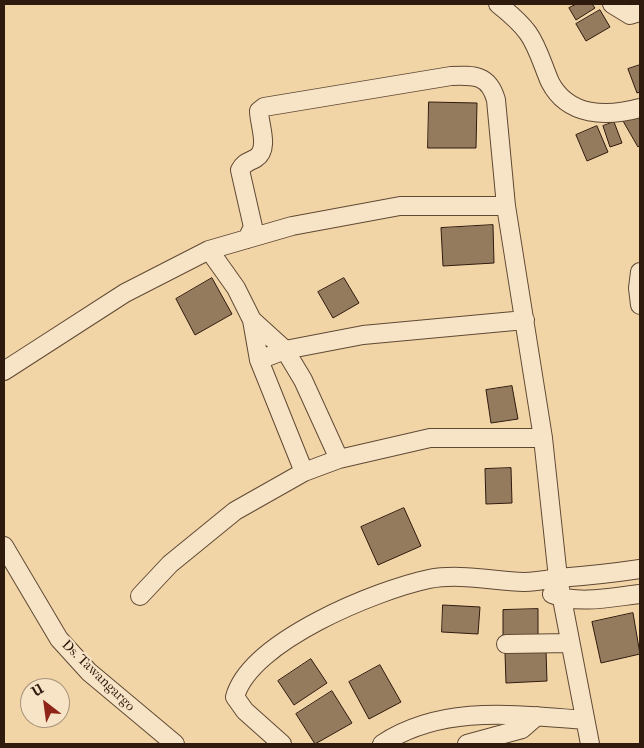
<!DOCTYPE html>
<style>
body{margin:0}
#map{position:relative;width:644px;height:748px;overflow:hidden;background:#f2d5a7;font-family:"IM FELL French Canon",serif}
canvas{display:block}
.frame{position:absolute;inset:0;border:5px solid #2f1a0e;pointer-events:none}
.north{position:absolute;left:20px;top:678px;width:50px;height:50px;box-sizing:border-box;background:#f7e4c6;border:1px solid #a7937c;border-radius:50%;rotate:330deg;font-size:14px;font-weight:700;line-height:20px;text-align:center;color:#2f1a0e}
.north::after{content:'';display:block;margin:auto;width:18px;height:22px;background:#8f2418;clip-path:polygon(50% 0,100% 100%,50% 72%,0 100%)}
</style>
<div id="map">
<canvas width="644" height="748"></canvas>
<div class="frame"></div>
<div class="north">U</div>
</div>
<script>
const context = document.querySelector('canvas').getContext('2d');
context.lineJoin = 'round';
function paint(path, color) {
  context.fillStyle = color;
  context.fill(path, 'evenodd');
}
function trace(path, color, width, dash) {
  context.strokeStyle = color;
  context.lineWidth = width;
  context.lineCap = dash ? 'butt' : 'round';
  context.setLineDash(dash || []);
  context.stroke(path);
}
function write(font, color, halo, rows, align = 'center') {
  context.font = font + ' "IM FELL French Canon",serif';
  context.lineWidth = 4.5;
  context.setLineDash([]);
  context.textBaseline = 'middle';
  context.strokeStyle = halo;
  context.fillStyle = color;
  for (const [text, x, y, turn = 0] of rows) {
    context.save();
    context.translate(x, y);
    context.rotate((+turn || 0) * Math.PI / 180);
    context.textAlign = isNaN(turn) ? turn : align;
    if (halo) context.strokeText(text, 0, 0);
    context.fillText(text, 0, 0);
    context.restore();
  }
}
const building = new Path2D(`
 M 577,4 L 592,4 L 595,8 L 576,20 L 569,8 Z
 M 600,10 L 610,27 L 586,41 L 576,24 Z
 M 640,65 L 640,92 L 637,93 L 628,69 Z
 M 429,102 L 477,103 L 476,148 L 428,148 Z
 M 636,113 L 640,120 L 640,145 L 638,147 L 623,121 Z
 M 614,122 L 622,143 L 610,147 L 603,126 Z
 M 597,126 L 608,152 L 587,161 L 576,135 Z
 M 493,225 L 494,263 L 443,266 L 441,228 Z
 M 212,278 L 232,314 L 195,335 L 176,299 Z
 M 344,278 L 359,303 L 333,318 L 318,292 Z
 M 512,386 L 518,419 L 491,423 L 486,390 Z
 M 511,468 L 512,503 L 486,504 L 485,469 Z
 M 404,508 L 421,546 L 378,565 L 361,527 Z
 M 443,605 L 480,607 L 478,634 L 442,632 Z
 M 538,609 L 538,635 L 503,636 L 503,610 Z
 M 633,613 L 640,654 L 601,663 L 592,622 Z
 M 546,651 L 547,681 L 506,683 L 505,653 Z
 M 311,659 L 327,683 L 294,705 L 278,681 Z
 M 380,665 L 401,702 L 369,719 L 349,682 Z
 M 332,691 L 352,723 L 315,744 L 296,714 Z`);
paint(building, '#947b5e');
trace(building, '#2f1a0e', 1);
const minor = new Path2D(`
 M 498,4 C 508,12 520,22 528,33 C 538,47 543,66 550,82 C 568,117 607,117 640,108
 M 612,4 L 630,15 L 640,12
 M 247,239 L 253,227 L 240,170 C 244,162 249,162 256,158 C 270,149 259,124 259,111 L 264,107 L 451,76 C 475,75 489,75 496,100 L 506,206 L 543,438 L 558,578 L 590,744
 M 209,250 L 236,288 L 252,320 L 259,360 L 304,472
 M 640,272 L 638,288 L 640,305
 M 252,320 L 285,350 L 303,380 L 339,459
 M 259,360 L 285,350 L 363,335 L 525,320
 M 4,371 L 125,293 L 209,250 L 292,226 L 400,206 L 506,206
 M 4,546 L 59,639 L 89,672 L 175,744
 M 552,594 C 578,605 613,597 640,594
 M 140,596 L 170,564 L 235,511 L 304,472 L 339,459 L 430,438 L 543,438
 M 506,644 L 570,643
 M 282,744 L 245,711 L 235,697 C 250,641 377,590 429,579 C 460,573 493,581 524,582 C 535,582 546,580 558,578 C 585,576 613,573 640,569
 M 382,744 C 443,704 516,715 585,720
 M 467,744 L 522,729 L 537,716`);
trace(minor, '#604934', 20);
trace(minor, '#f7e4c6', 18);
write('14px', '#2f1a0e', '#f7e4c6', [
 ["Ds. Tawangargo",98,676,44]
]);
</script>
